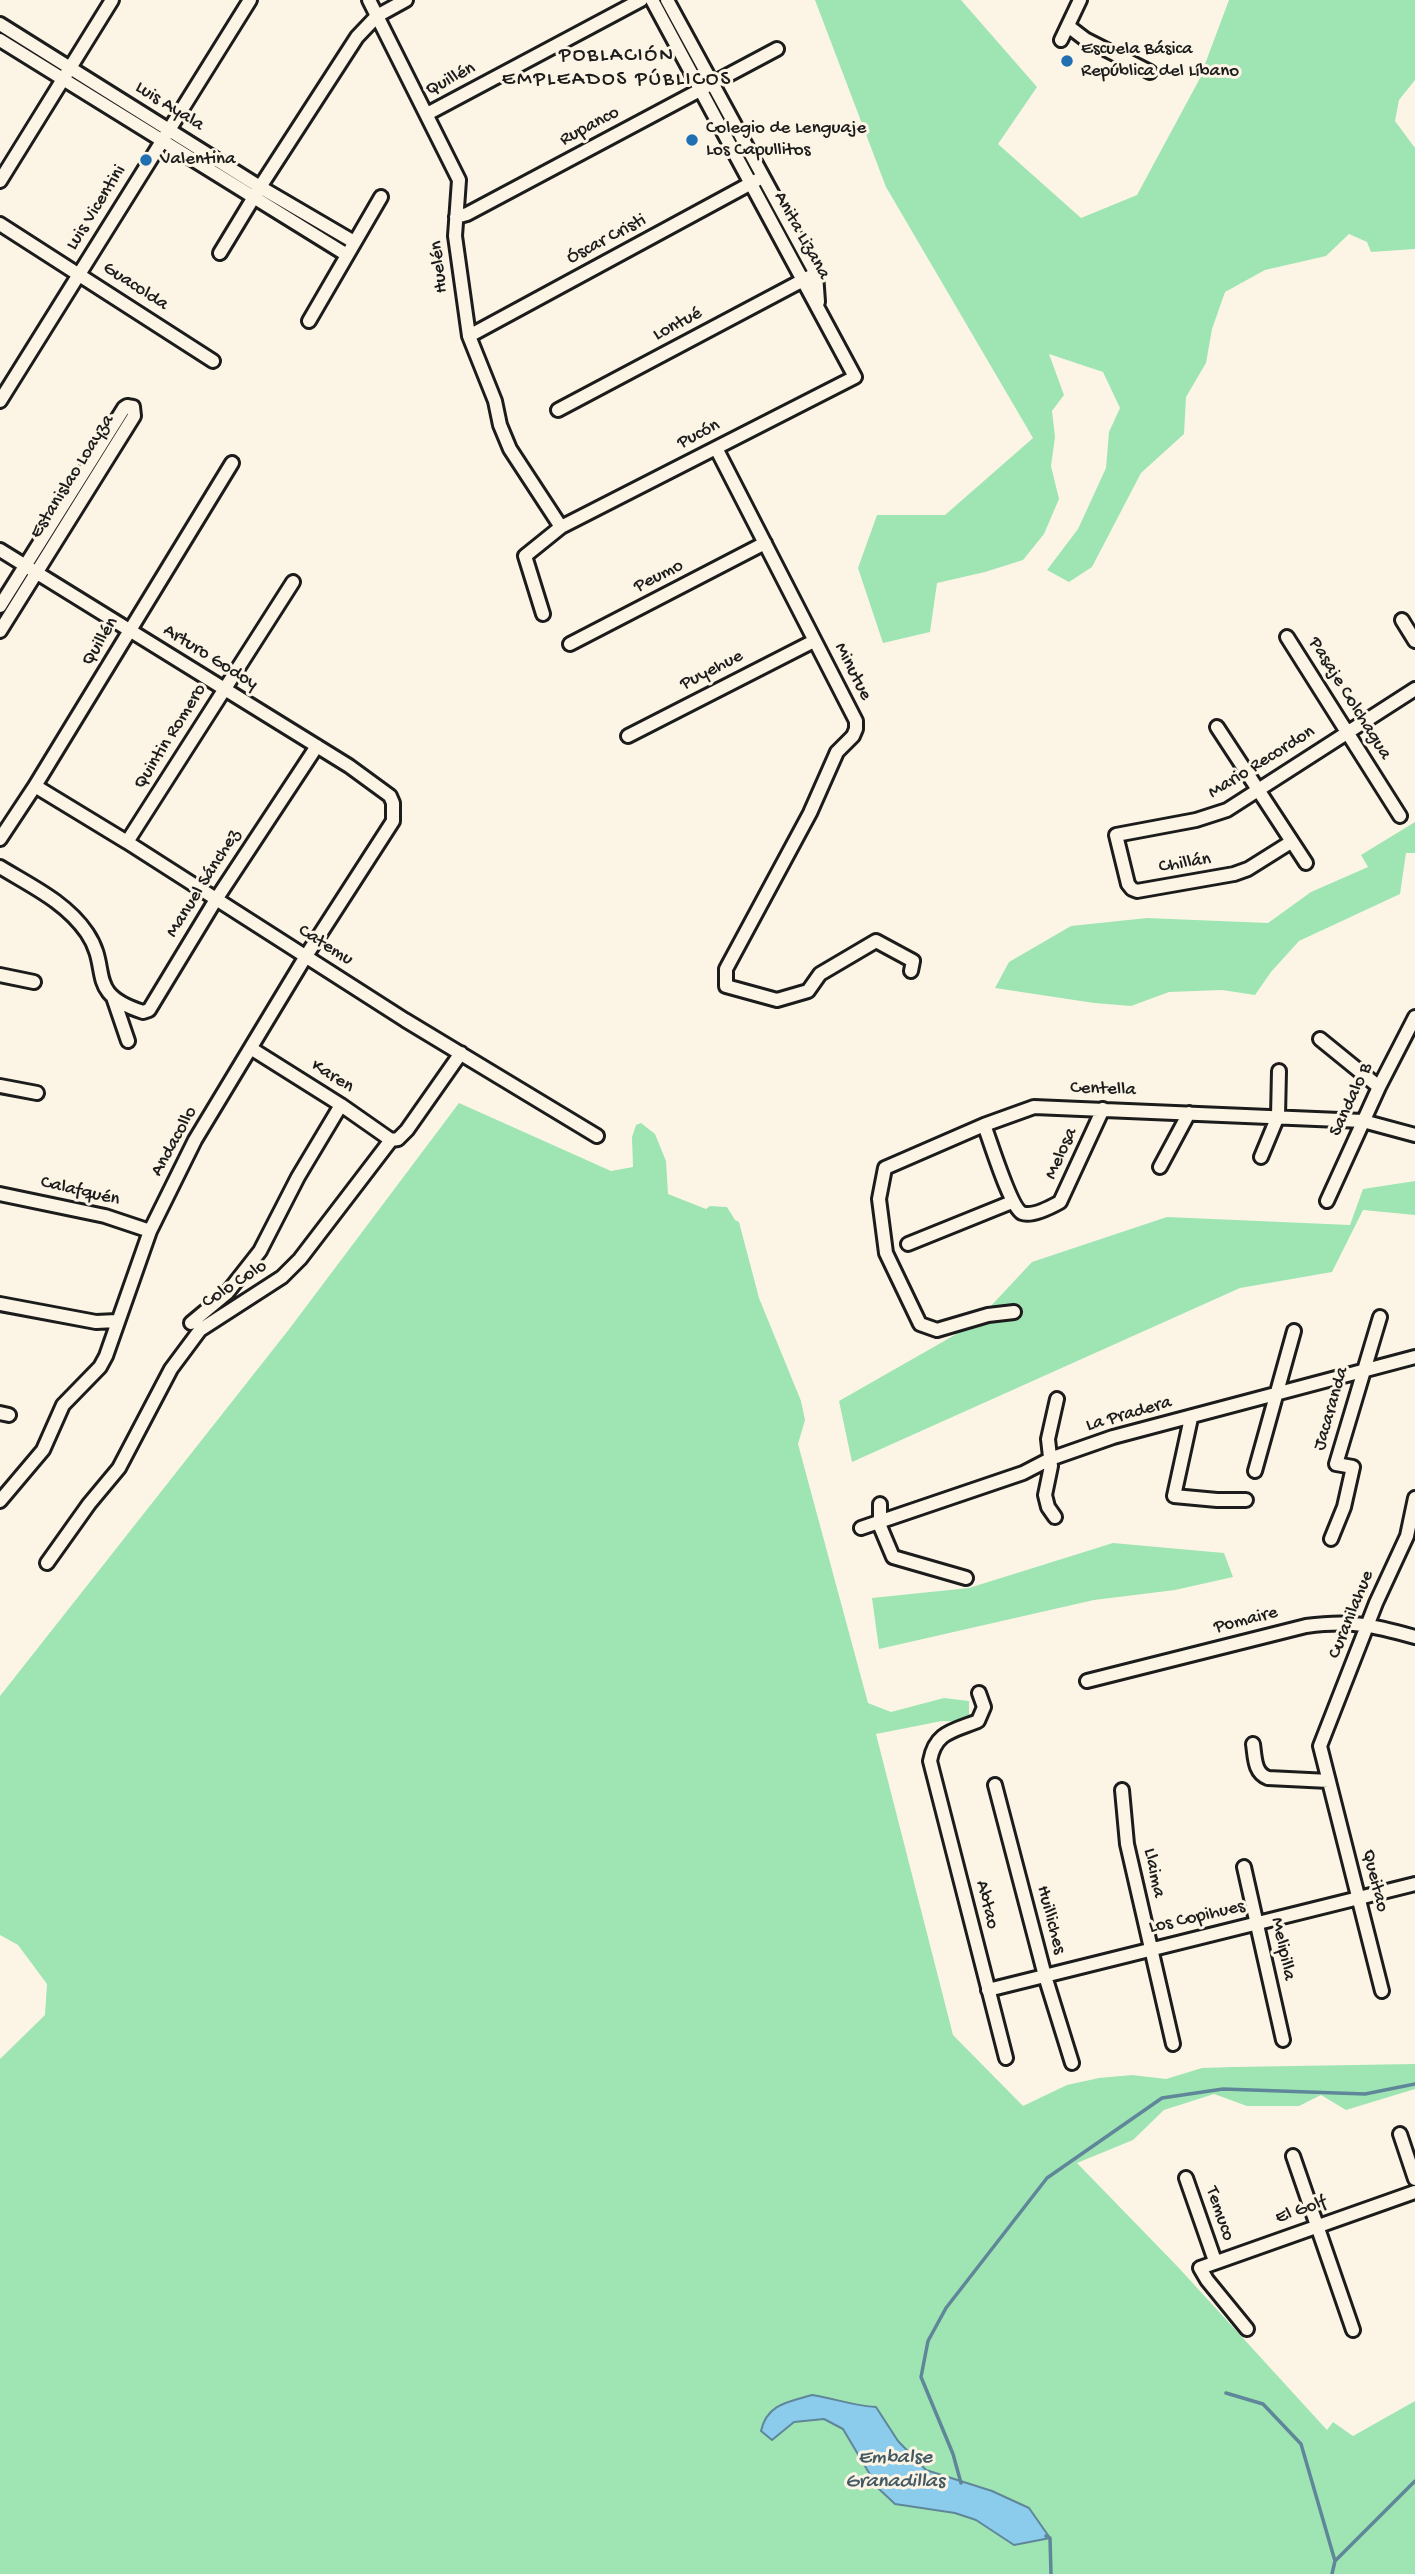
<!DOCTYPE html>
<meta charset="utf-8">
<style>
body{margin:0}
canvas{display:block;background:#fcf5e5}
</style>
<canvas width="1415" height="2574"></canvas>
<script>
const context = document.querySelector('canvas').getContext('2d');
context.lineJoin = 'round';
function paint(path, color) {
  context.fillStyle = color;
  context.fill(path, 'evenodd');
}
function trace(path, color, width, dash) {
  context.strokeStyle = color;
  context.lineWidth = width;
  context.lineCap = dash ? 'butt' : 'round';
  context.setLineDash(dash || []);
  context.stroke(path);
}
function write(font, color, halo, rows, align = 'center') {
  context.font = font + ' "Gochi Hand",sans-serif';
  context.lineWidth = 6;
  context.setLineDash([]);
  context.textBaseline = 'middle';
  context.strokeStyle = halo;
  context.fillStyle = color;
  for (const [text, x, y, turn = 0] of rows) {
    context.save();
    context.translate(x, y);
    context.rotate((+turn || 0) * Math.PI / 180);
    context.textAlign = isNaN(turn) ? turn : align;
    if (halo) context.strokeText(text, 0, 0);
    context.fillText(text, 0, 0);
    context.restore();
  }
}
paint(new Path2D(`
 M 815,0 L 961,0 L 1037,87 L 998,144 L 1081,218 L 1137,195 L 1199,80 L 1229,0 L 1415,0 L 1415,80 L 1399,100 L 1395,121 L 1415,148 L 1415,249 L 1371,252 L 1367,242 L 1349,234 L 1326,256 L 1265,270 L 1225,292 L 1212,329 L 1206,363 L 1186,397 L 1184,434 L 1141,473 L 1092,567 L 1069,582 L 1047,570 L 1078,529 L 1106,468 L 1109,432 L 1120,408 L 1103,372 L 1049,354 L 1064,395 L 1052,411 L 1055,437 L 1051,466 L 1059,499 L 1044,534 L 1023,560 L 985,572 L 937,583 L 930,632 L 883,643 L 858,568 L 877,515 L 945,515 L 1033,438 L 886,187 Z
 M 1415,822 L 1415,853 L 1406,853 L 1400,894 L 1299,941 L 1271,972 L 1255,995 L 1222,990 L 1169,992 L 1131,1006 L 1094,1003 L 995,988 L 1009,962 L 1071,926 L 1147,918 L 1268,923 L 1311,892 L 1368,867 L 1361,855 Z
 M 459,1103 L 611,1171 L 633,1167 L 632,1137 L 636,1125 L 641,1123 L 655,1134 L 666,1161 L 668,1194 L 706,1209 L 710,1206 L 727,1207 L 735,1220 L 739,1222 L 759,1298 L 801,1401 L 805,1420 L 798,1444 L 868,1703 L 891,1712 L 944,1698 L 969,1701 L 969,1722 L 942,1721 L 876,1734 L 953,2035 L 1023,2106 L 1067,2085 L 1099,2078 L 1132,2075 L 1166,2079 L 1202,2068 L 1233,2067 L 1415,2064 L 1415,2089 L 1346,2110 L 1321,2095 L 1299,2106 L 1247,2106 L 1214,2094 L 1164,2110 L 1133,2140 L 1077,2163 L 1178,2267 L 1327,2430 L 1333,2422 L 1353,2436 L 1415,2401 L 1415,2574 L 0,2574 L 0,2059 L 45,2015 L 47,1984 L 18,1945 L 0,1935 L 0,1696 L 290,1328 Z
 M 1415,1181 L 1415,1215 L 1363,1210 L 1332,1272 L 1240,1288 L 852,1462 L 839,1401 L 974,1324 L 1032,1262 L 1167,1217 L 1350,1225 L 1363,1189 Z
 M 1113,1543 L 1224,1553 L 1233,1577 L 1175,1590 L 1094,1600 L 879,1649 L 872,1598 L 969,1588 Z`), '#9fe5b3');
const water = new Path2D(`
 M 812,2395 C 833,2398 854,2406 876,2407 L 898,2441 L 926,2470 L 992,2491 L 1029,2508 L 1050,2538 L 1014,2545 L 976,2520 L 955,2513 L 895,2504 L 878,2488 L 843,2429 L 824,2419 L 794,2422 L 772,2440 L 761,2431 C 767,2404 788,2402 812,2395 Z`);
paint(water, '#8bccec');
trace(water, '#5f8699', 2);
trace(new Path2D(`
 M 1226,2393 L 1263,2404 L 1301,2444 L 1335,2561
 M 961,2483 L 953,2454 L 921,2377 L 928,2341 L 946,2308 L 1047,2178 L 1162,2098 L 1223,2089 L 1365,2094 L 1415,2084
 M 1046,2536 L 1050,2538 L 1051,2574
 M 1332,2574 L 1335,2561 L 1415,2481`), '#5f8699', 3.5);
const minor = new Path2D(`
 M 369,0 L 459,180 L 455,236 L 469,336 L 495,401 L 500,425 L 510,449 L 561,527
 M 667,0 L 816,274 L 818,302
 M 0,24 L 260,187 L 354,242
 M 1068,26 L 1085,39 L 1150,72
 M 0,40 L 347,255
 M 1061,40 L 1080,0
 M 427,114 L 641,0
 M 0,181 L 112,0
 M 456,217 L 467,214 L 777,49
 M 0,224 L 213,361
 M 220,253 L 260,187 L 357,37 L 377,16 L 406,0
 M 309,321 L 381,197
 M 469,336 L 757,180
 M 0,401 L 250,0
 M 558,410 L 809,277
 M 716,448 L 856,721 L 856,729 L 853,736 L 837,752 L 810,813 L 726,969 L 726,986 L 777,1000 L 808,991 L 820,974 L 876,941 L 913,961 L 911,971
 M 0,550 L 349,766 L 390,796 L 393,803 L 393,821 L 306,956 L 195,1140 L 150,1231 L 106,1356 L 100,1367 L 63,1405 L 43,1450 L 0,1501
 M 0,606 L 124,408 L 127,406 L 133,407 L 134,416 L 0,631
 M 543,614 L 525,556 L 561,527 L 855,377 L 652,0
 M 1402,620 L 1415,641
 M 1287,637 L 1400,816
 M 570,644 L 765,543
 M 1217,727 L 1306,863
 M 628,736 L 814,641
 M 35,786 L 127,842 L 405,1020 L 597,1136
 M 0,839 L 35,786 L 232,463
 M 127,842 L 293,582
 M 1291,842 L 1248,869 L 1234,874 L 1137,891 L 1132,889 L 1128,884 L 1116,835 L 1196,820 L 1227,810 L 1415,689
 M 0,867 C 31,886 66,902 87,933 C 112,970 84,993 143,1012 L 149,1010 L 215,901 L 317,746
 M 0,975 L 34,982
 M 113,997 L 128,1041
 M 1320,1039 L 1379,1087
 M 252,1049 L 341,1105 L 391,1140
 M 0,1086 L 37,1093
 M 984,1125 C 990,1140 1010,1207 1022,1213 C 1032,1217 1051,1207 1060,1202 L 1103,1109
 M 1261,1157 L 1278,1116 L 1279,1071
 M 1160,1167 L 1189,1113
 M 0,1194 L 105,1216 L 150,1231
 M 1327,1201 L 1379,1087 L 1415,1017
 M 908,1244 L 1012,1202
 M 0,1304 L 96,1322 L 117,1321
 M 1014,1312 L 988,1315 L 937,1330 L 920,1324 L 886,1253 L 879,1199 L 885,1168 L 984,1125 L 1034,1107 L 1363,1121 L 1415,1135
 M 191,1323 L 227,1293 L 260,1251 L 298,1177 L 341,1105
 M 0,1413 L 9,1415
 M 1191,1418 L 1174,1496 L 1217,1500 L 1246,1500
 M 1255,1471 L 1294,1331
 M 880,1504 L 880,1526 L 893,1557 L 966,1578
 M 1055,1517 L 1048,1507 L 1045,1495 L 1051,1466 L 1048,1439 L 1057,1399
 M 861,1528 L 1023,1473 L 1050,1459 L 1113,1437 L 1415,1357
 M 1331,1539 L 1344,1507 L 1353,1467 L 1336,1464 L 1380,1317
 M 47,1563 L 89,1504 L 119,1468 L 171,1369 L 200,1330 L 282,1277 L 300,1259 L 391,1140 L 398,1139 L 407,1130 L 461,1053
 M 1087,1681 L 1306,1626 C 1351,1620 1372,1625 1415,1637
 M 979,1693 L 984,1707 L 978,1721 C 953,1731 935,1732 930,1761 L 1006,2058
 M 1253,1744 C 1255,1757 1254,1773 1268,1778 L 1329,1781
 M 995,1785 L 1045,1976 L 1072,2063
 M 1122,1790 L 1127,1844 L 1173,2044
 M 1244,1867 L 1283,2040
 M 988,1990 L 1415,1884
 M 1382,1991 L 1320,1746 L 1376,1603 L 1407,1536 L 1415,1498
 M 1400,2134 L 1415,2179
 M 1293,2156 L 1353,2330
 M 1186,2178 L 1215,2261
 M 1247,2329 L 1207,2280 L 1200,2268 L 1415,2192`);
trace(minor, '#1c1c1c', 18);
trace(minor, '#fcf5e5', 12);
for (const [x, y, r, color] of [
 [1067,61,7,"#1f6fb2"],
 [692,140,7,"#1f6fb2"],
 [146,160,7,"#1f6fb2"]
]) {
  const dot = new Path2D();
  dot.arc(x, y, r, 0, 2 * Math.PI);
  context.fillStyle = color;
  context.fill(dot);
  trace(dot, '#fcf5e5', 2.5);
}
write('19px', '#1c1c1c', '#fcf5e5', [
 ["Escuela Básica",1081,50],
 ["República del Líbano",1081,72],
 ["Colegio de Lenguaje",706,129],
 ["Los Capullitos",706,151],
 ["Valentina",160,160]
], 'left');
write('19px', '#1c1c1c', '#fcf5e5', [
 ["Quillén",451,80,-28],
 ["Luis Ayala",169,107,32],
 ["Rupanco",590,127,-28],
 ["Luis Vicentini",97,208,-58],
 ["Anita Lizana",801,236,61],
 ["Óscar Cristi",607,240,-28],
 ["Huelén",440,267,-96],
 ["Guacolda",135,287,33],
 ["Lontué",678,325,-28],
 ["Pucón",699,435,-27],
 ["Estanislao Loayza",73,477,-58],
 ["Peumo",659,577,-27],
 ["Quillén",101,642,-59],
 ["Arturo Godoy",210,658,32],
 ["Puyehue",712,671,-27],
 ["Minutue",852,672,63],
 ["Pasaje Colchagua",1349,699,58],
 ["Quintin Romero",171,737,-58],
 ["Mario Recordon",1262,763,-32],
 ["Chillán",1185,864,-9],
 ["Manuel Sánchez",204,884,-58],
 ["Catemu",325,946,32],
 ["Karen",332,1077,32],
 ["Centella",1103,1090,2],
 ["Sandalo B",1352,1100,-65],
 ["Andacollo",175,1142,-61],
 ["Melosa",1062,1154,-66],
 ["Calafquén",80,1192,13],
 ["Colo Colo",235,1285,-33],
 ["Jacaranda",1332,1409,-74],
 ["La Pradera",1129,1415,-16],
 ["Curanilahue",1352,1615,-68],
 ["Pomaire",1246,1621,-14],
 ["Llaima",1153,1873,78],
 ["Queitao",1374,1881,76],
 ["Abtao",986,1905,76],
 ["Los Copihues",1197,1918,-13],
 ["Huilliches",1050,1920,75],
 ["Melipilla",1282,1949,78],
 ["El Golf",1301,2211,-19],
 ["Temuco",1219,2214,71]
]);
context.letterSpacing = '2px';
write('21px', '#1c1c1c', '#fcf5e5', [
 ["POBLACIÓN",617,57],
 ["EMPLEADOS PÚBLICOS",617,81]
]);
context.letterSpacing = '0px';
write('italic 21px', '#435a65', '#fcf5e5', [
 ["Embalse",895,2459],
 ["Granadillas",895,2483]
]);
</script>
